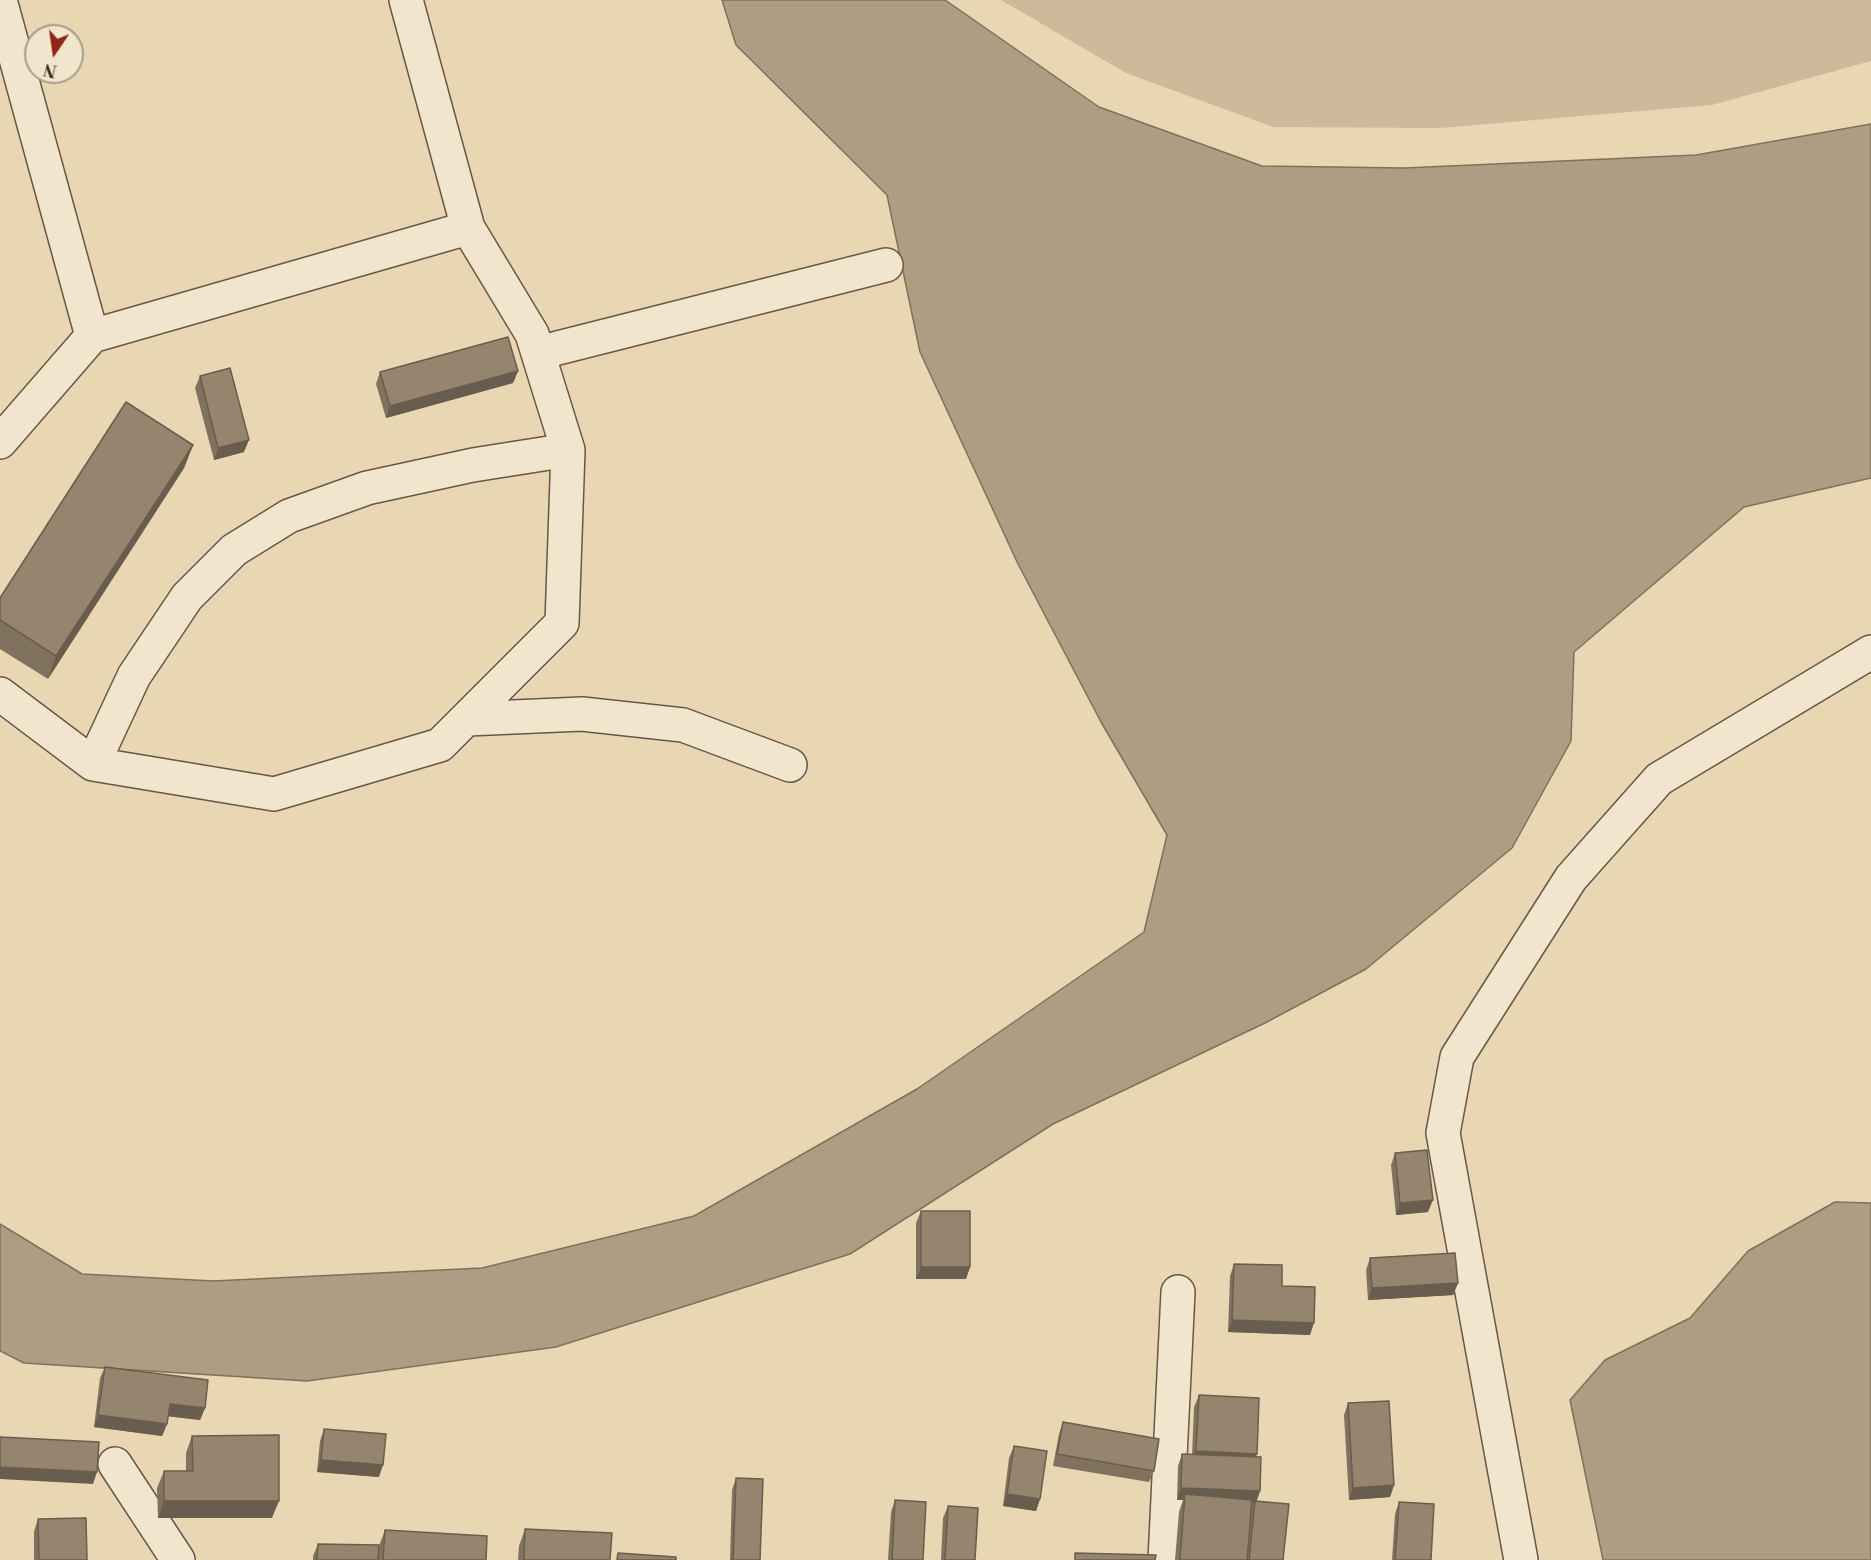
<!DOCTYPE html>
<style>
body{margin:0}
#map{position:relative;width:1871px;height:1560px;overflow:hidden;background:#e9d7b3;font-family:"Libre Bodoni",serif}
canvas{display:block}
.north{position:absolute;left:24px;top:24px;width:60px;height:60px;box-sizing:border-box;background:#f1e5ce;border:2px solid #a99b8a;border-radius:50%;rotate:193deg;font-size:16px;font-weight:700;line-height:24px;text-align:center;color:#3c2c24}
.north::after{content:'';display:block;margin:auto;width:21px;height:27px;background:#8f2418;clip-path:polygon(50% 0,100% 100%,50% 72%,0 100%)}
</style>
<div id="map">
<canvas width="1871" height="1560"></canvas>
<div class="north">N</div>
</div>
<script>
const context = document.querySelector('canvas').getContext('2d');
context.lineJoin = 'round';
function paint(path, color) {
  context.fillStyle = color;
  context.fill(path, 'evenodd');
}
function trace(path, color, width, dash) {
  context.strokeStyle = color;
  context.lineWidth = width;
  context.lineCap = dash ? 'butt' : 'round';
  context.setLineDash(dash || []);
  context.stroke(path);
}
paint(new Path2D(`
 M 1001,0 L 1871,0 L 1871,61 L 1712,105 L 1440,128 L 1273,127 L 1126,73 Z`), '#ccba9b');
const water = new Path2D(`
 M 722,0 L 945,0 L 1099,107 L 1262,166 L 1405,168 L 1696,155 L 1871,124 L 1871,478 L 1744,507 L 1574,652 L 1571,741 L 1512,848 L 1366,969 L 1265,1023 L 1053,1124 L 850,1254 L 556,1347 L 307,1381 L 24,1363 L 0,1351 L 0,1224 L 82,1274 L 213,1281 L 482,1268 L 694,1216 L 917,1089 L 1144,932 L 1167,835 L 1101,722 L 1018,564 L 920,352 L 887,195 L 736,45 Z
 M 1835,1202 L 1871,1203 L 1871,1560 L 1603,1560 L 1570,1400 L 1605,1360 L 1690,1318 L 1748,1251 Z`);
paint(water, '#ae9d82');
trace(water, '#80705c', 1.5);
const street = new Path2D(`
 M 92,336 L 468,228
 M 538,353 L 886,265
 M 0,442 L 92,336 L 0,0
 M 0,694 L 93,764 L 274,794 L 440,745 L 562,623 L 568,450 L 532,334 L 468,228 L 406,0
 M 467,719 L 582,714 L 683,725 L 790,765
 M 93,764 L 134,676 L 187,597 L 234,550 L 289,516 L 367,488 L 473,465 L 568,450
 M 115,1464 L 178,1560
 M 1165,1560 L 1178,1292
 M 1521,1560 L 1443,1133 L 1457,1057 L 1571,878 L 1659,779 L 1871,652`);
trace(street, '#675748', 36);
trace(street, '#f1e5ce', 33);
paint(new Path2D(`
 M 518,371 L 513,383 L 386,418 L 376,384 L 380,372 Z
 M 200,376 L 244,452 L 214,460 L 195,388 Z
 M 193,445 L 184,468 L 48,679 L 0,649 L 0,598 Z
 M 1395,1153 L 1428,1212 L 1396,1215 L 1391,1165 Z
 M 921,1211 L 970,1267 L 966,1279 L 916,1279 L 916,1223 Z
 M 1370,1258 L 1458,1283 L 1453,1295 L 1368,1300 L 1366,1270 Z
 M 1234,1264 L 1282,1286 L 1310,1335 L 1228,1332 L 1230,1276 Z
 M 105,1367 L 205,1408 L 200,1420 L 168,1416 L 167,1424 L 162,1436 L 94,1427 L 100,1378 Z
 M 1199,1395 L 1257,1454 L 1255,1457 L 1260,1491 L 1256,1501 L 1283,1560 L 1175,1560 L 1179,1512 L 1183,1500 L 1177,1500 L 1178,1466 L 1182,1454 L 1192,1455 L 1194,1407 Z
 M 1348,1403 L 1394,1485 L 1390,1497 L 1349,1500 L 1344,1415 Z
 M 1063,1422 L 1154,1471 L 1149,1482 L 1053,1466 L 1059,1434 Z
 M 324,1429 L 379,1477 L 317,1472 L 320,1441 Z
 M 192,1436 L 272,1518 L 158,1518 L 157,1488 L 164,1471 L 186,1471 L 186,1453 Z
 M 1014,1446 L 1040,1499 L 1036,1511 L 1003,1506 L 1009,1458 Z
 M 736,1478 L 760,1560 L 730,1560 L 732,1490 Z
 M 895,1500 L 923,1560 L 888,1560 L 891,1512 Z
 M 1399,1502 L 1431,1560 L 1392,1560 L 1395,1514 Z
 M 948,1506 L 975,1560 L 941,1560 L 943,1518 Z
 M 38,1519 L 87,1560 L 34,1560 L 34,1531 Z
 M 525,1529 L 610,1560 L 518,1560 L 519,1546 Z
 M 385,1530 L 486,1560 L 313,1560 L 313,1556 L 318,1544 L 379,1546 Z`), '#81725f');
paint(new Path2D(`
 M 518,371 L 513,383 L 386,418 L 390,406 Z
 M 249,440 L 244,452 L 214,460 L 218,448 Z
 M 193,445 L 184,468 L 48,679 L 56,656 Z
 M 1433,1200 L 1428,1212 L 1396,1215 L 1400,1203 Z
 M 921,1267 L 970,1267 L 966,1279 L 916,1279 Z
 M 1458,1283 L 1453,1295 L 1368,1300 L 1372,1288 Z
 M 1232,1320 L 1314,1323 L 1310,1335 L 1228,1332 Z
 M 170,1404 L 205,1408 L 200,1420 L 165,1416 Z
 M 98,1415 L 167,1424 L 162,1436 L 94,1427 Z
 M 1196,1451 L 1257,1454 L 1252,1466 L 1191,1463 Z
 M 321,1460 L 383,1465 L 379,1477 L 317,1472 Z
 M 0,1467 L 97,1472 L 93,1484 L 0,1479 Z
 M 1394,1485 L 1390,1497 L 1349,1500 L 1353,1488 Z
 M 1181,1488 L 1260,1491 L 1256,1503 L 1255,1501 L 1254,1503 L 1185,1500 L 1185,1494 L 1183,1500 L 1177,1500 Z
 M 1007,1494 L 1040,1499 L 1036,1511 L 1003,1506 Z
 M 164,1501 L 279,1501 L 272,1518 L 158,1518 Z`), '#695d4d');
const building = new Path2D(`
 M 508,337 L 518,371 L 390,406 L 380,372 Z
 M 230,368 L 249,440 L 218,448 L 200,376 Z
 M 126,402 L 193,445 L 56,656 L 0,620 L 0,598 Z
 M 1427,1150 L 1433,1200 L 1400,1203 L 1395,1153 Z
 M 921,1211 L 970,1211 L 970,1267 L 921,1267 Z
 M 1455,1253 L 1458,1283 L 1372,1288 L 1370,1258 Z
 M 1234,1264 L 1282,1265 L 1282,1286 L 1315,1287 L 1314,1323 L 1232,1320 Z
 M 105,1367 L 208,1380 L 205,1408 L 170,1404 L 167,1424 L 98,1415 Z
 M 1199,1395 L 1259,1398 L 1257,1454 L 1196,1451 Z
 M 1389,1401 L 1394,1485 L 1353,1488 L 1348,1403 Z
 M 1063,1422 L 1159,1439 L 1154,1471 L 1057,1454 Z
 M 324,1429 L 386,1434 L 383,1465 L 321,1460 Z
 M 279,1435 L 279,1501 L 164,1501 L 164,1471 L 193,1471 L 192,1436 Z
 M 0,1437 L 99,1442 L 97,1472 L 0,1467 Z
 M 1014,1446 L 1047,1451 L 1040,1499 L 1007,1494 Z
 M 1182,1454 L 1261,1457 L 1260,1491 L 1181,1488 Z
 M 736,1478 L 763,1479 L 760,1560 L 733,1560 Z
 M 1185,1494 L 1252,1500 L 1247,1560 L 1180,1560 Z
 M 895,1500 L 926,1502 L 923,1560 L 892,1560 Z
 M 1255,1501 L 1289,1504 L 1283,1560 L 1249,1560 Z
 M 1399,1502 L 1434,1504 L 1431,1560 L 1395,1560 Z
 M 948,1506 L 978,1508 L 975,1560 L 945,1560 Z
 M 86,1518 L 87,1560 L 39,1560 L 38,1519 Z
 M 525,1529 L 612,1533 L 610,1560 L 524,1560 Z
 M 385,1530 L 487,1536 L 486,1560 L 383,1560 Z
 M 318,1544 L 379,1545 L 378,1560 L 317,1560 Z
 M 618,1553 L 676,1557 L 676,1560 L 617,1560 Z
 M 1075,1553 L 1156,1555 L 1155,1560 L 1075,1560 Z`);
paint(building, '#96856e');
trace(building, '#695d4d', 1.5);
</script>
